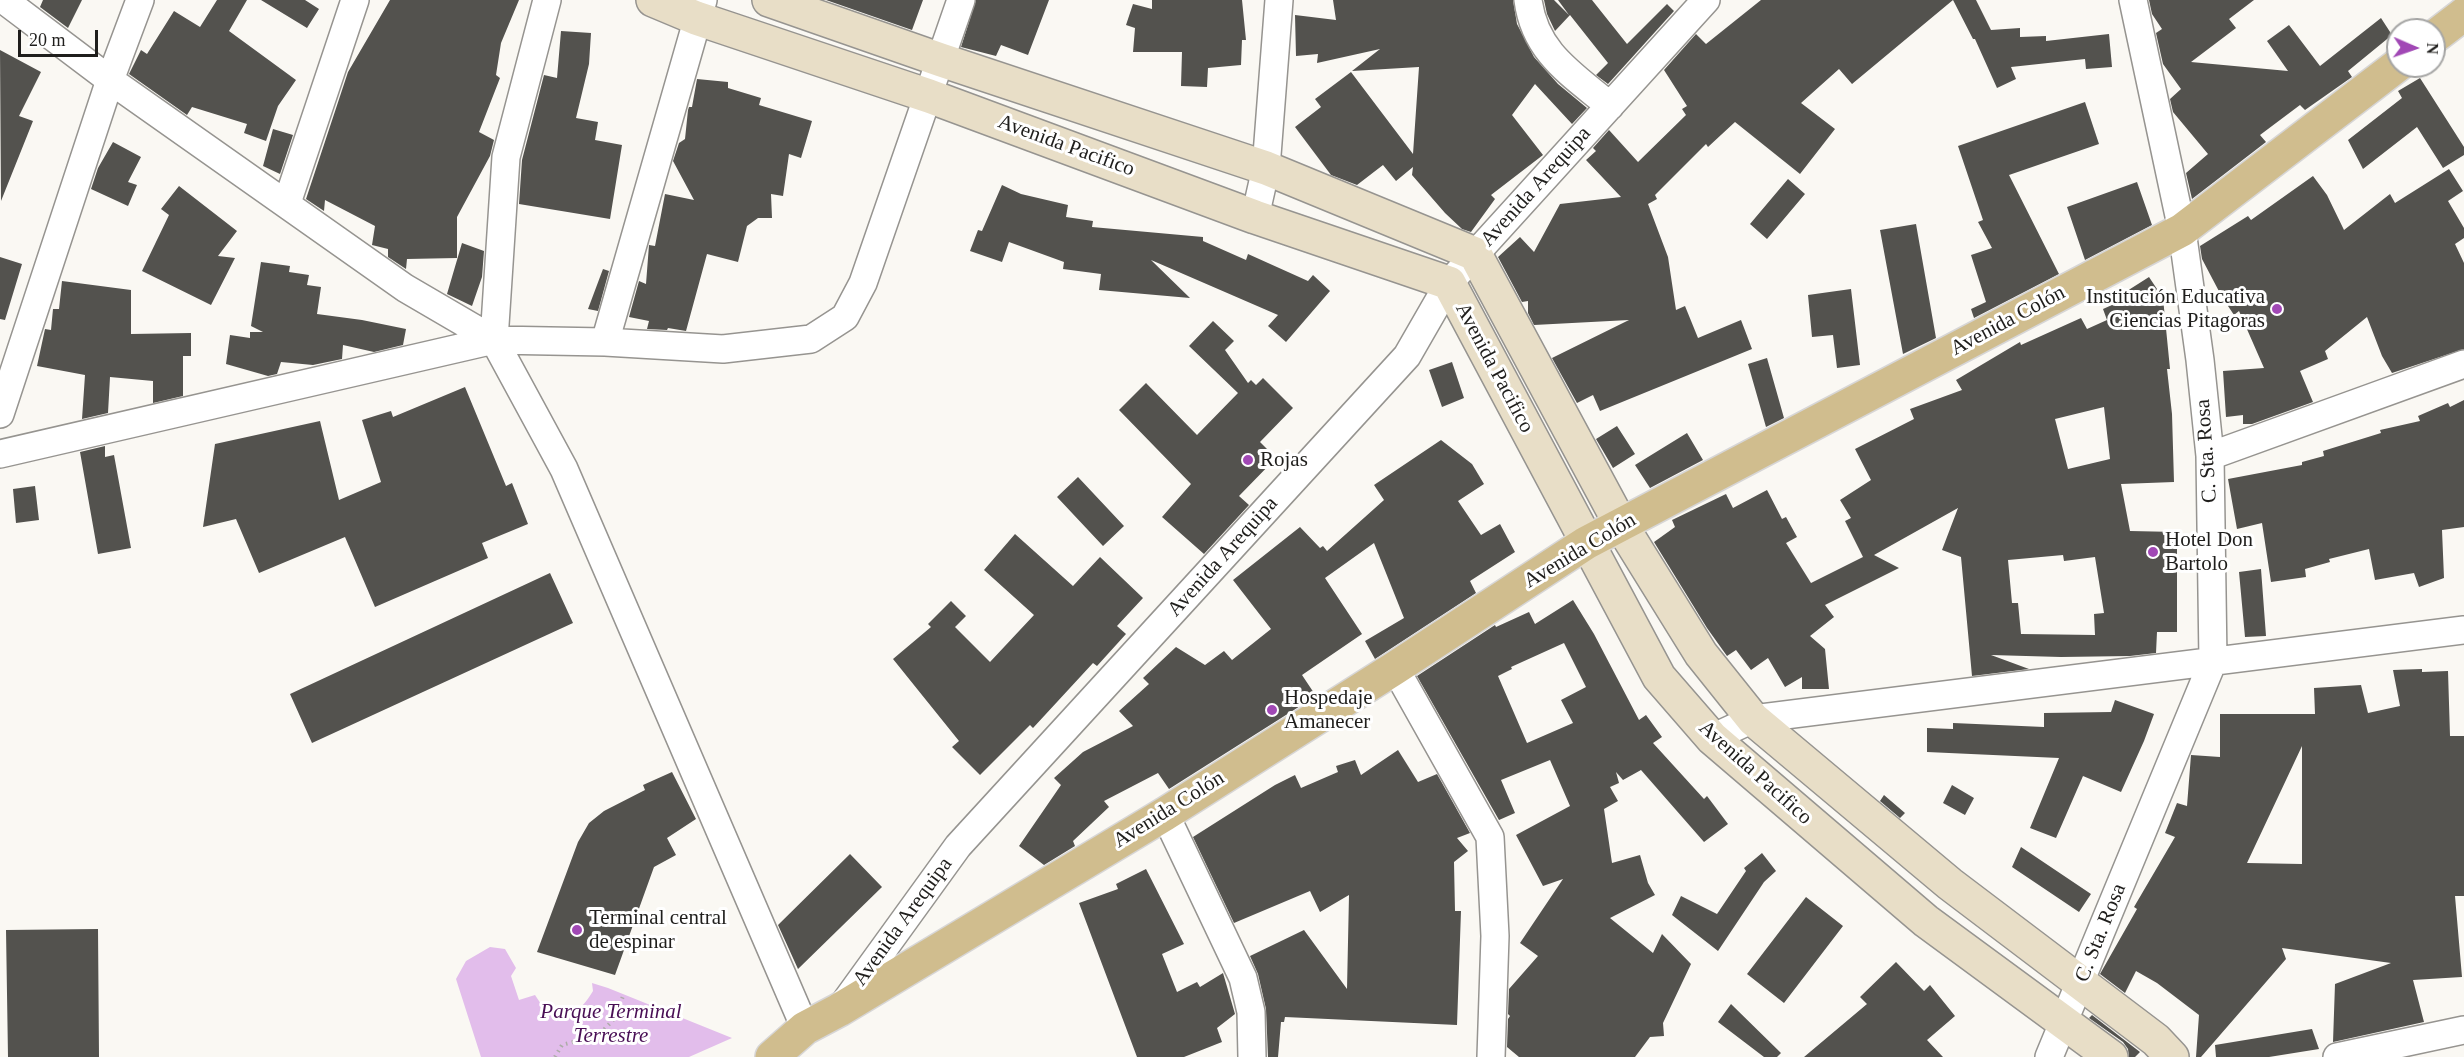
<!DOCTYPE html>
<meta charset="utf-8">
<style>
body{margin:0}
#map{position:relative;width:2464px;height:1057px;overflow:hidden;background:#faf8f3;font-family:"Times New Roman",serif}
canvas{display:block}
.north{position:absolute;left:2386px;top:18px;width:60px;height:60px;box-sizing:border-box;background:#fff;border:2px solid #a5a5a4;border-radius:50%;rotate:92deg;font-size:16px;font-weight:700;line-height:24px;text-align:center;color:#1f1e1c}
.north::after{content:'';display:block;margin:auto;width:21px;height:27px;background:#a148b5;clip-path:polygon(50% 0,100% 100%,50% 72%,0 100%)}
.scale{position:absolute;left:18px;top:30px;width:80px;height:27px;box-sizing:border-box;border:3px solid #1f1e1c;border-top:0;padding-left:8px;font-size:18px;line-height:21px;white-space:nowrap;color:#1f1e1c;-webkit-text-stroke:4px #fff;paint-order:stroke}
</style>
<div id="map">
<canvas width="2464" height="1057"></canvas>
<div class="north">N</div>
<div class="scale">20 m</div>
</div>
<script>
const context = document.querySelector('canvas').getContext('2d');
context.lineJoin = 'round';
function paint(path, color) {
  context.fillStyle = color;
  context.fill(path, 'evenodd');
}
function trace(path, color, width, dash) {
  context.strokeStyle = color;
  context.lineWidth = width;
  context.lineCap = dash ? 'butt' : 'round';
  context.setLineDash(dash || []);
  context.stroke(path);
}
function write(font, color, halo, rows, align = 'center') {
  context.font = font + ' "Times New Roman",serif';
  context.lineWidth = 6;
  context.setLineDash([]);
  context.textBaseline = 'middle';
  context.strokeStyle = halo;
  context.fillStyle = color;
  for (const [text, x, y, turn = 0] of rows) {
    context.save();
    context.translate(x, y);
    context.rotate((+turn || 0) * Math.PI / 180);
    context.textAlign = isNaN(turn) ? turn : align;
    if (halo) context.strokeText(text, 0, 0);
    context.fillText(text, 0, 0);
    context.restore();
  }
}
paint(new Path2D(`
 M 490,947 L 505,949 L 516,968 L 511,976 L 519,1000 L 535,995 L 545,1010 C 571,1016 578,1015 593,991 L 592,983 L 608,988 L 732,1038 L 689,1057 L 481,1057 L 456,979 L 466,961 Z`), '#e2bdeb');
paint(new Path2D(`
 M 43,0 L 82,0 L 68,28 L 40,7 Z
 M 217,0 L 247,0 L 229,31 L 296,80 L 278,106 L 266,141 L 244,133 L 247,124 L 192,107 L 187,115 L 129,74 L 141,50 L 147,54 L 174,11 L 200,27 Z
 M 261,0 L 305,0 L 319,9 L 307,28 Z
 M 390,0 L 519,0 L 501,43 L 496,75 L 500,78 L 479,132 L 494,140 L 490,156 L 457,217 L 457,258 L 407,259 L 406,269 L 388,257 L 388,249 L 372,245 L 375,226 L 325,200 L 324,211 L 306,199 L 348,72 Z
 M 826,0 L 923,0 L 912,30 Z
 M 976,0 L 1049,0 L 1028,55 L 1001,45 L 996,56 L 961,47 Z
 M 1152,0 L 1242,0 L 1246,40 L 1242,40 L 1241,65 L 1208,68 L 1207,87 L 1181,86 L 1182,52 L 1133,52 L 1135,28 L 1126,25 L 1133,4 L 1152,9 Z
 M 1333,0 L 1513,0 L 1517,24 L 1534,57 L 1558,84 L 1587,108 L 1572,124 L 1535,84 L 1512,115 L 1543,155 L 1491,195 L 1495,199 L 1471,232 L 1462,229 L 1445,213 L 1412,175 L 1413,167 L 1396,181 L 1383,165 L 1357,185 L 1331,175 L 1295,127 L 1321,107 L 1315,99 L 1351,72 L 1413,154 L 1419,67 L 1352,71 L 1380,49 L 1317,63 L 1318,54 L 1296,56 L 1295,15 L 1336,20 Z
 M 1544,0 L 1554,0 L 1569,15 L 1558,0 L 1592,0 L 1627,44 L 1667,4 L 1674,11 L 1608,84 L 1596,75 L 1608,63 L 1570,15 L 1555,31 L 1547,14 Z
 M 1761,0 L 1976,0 L 1991,30 L 2020,28 L 2020,37 L 2046,36 L 2046,41 L 2109,34 L 2112,67 L 2086,69 L 2085,59 L 2011,67 L 2016,79 L 1997,88 L 1975,39 L 1973,39 L 1953,0 L 1852,84 L 1839,69 L 1801,103 L 1835,129 L 1800,174 L 1735,122 L 1708,147 L 1706,144 L 1655,195 L 1657,199 L 1648,204 L 1668,257 L 1676,310 L 1685,306 L 1698,338 L 1741,320 L 1752,349 L 1600,411 L 1593,395 L 1577,403 L 1552,358 L 1629,320 L 1534,325 L 1528,313 L 1528,301 L 1522,302 L 1498,257 L 1520,237 L 1534,252 L 1560,204 L 1621,197 L 1586,160 L 1596,151 L 1593,148 L 1609,130 L 1638,162 L 1686,115 L 1682,109 L 1687,106 L 1664,70 L 1696,34 L 1706,44 Z
 M 2149,0 L 2254,0 L 2229,19 L 2236,28 L 2191,62 L 2288,71 L 2267,41 L 2289,25 L 2320,66 L 2381,18 L 2392,35 L 2348,71 L 2352,77 L 2305,110 L 2300,105 L 2260,135 L 2266,142 L 2192,199 L 2186,173 L 2208,154 L 2173,112 L 2170,99 L 2181,89 L 2163,64 L 2156,33 L 2162,29 L 2152,14 Z
 M 561,31 L 591,33 L 589,64 L 576,118 L 598,122 L 595,140 L 622,145 L 610,219 L 519,204 L 522,160 L 544,75 L 557,78 Z
 M 0,50 L 41,72 L 19,116 L 33,121 L 1,201 Z
 M 2420,78 L 2464,147 L 2464,155 L 2443,168 L 2417,127 L 2363,169 L 2348,140 L 2402,98 L 2398,91 Z
 M 697,79 L 728,82 L 728,88 L 761,98 L 759,105 L 812,121 L 801,158 L 789,154 L 783,196 L 771,194 L 772,218 L 758,218 L 747,226 L 738,262 L 707,254 L 686,331 L 668,328 L 667,330 L 647,329 L 649,321 L 629,317 L 639,281 L 646,284 L 649,245 L 655,246 L 665,194 L 694,200 L 673,161 L 679,143 L 685,139 L 688,110 L 689,107 L 692,107 Z
 M 2085,102 L 2099,144 L 2009,175 L 2059,274 L 1974,318 L 1971,309 L 1986,302 L 1971,255 L 1992,248 L 1978,222 L 1983,220 L 1958,146 Z
 M 273,129 L 293,135 L 280,174 L 263,166 Z
 M 113,142 L 141,157 L 128,182 L 137,185 L 128,206 L 91,189 L 98,168 Z
 M 2449,169 L 2463,191 L 2448,201 L 2464,228 L 2464,238 L 2455,244 L 2464,263 L 2464,349 L 2392,373 L 2382,356 L 2367,317 L 2325,351 L 2328,359 L 2300,371 L 2313,402 L 2252,424 L 2243,424 L 2243,415 L 2226,417 L 2223,371 L 2264,368 L 2239,311 L 2234,315 L 2222,297 L 2202,259 L 2200,246 L 2248,216 L 2251,220 L 2313,176 L 2327,195 L 2344,230 L 2390,194 L 2395,203 Z
 M 1788,179 L 1805,194 L 1767,239 L 1750,224 Z
 M 2137,182 L 2152,225 L 2085,260 L 2067,207 Z
 M 1002,185 L 1021,194 L 1068,205 L 1066,217 L 1093,221 L 1092,227 L 1203,237 L 1203,241 L 1246,260 L 1248,254 L 1308,281 L 1313,275 L 1330,291 L 1286,342 L 1268,326 L 1278,315 L 1151,260 L 1190,298 L 1099,290 L 1101,274 L 1063,269 L 1064,262 L 1009,242 L 1002,262 L 970,251 L 978,230 L 982,231 Z
 M 179,186 L 237,231 L 218,256 L 235,258 L 211,305 L 142,271 L 169,215 L 161,209 Z
 M 1916,224 L 1936,338 L 1903,354 L 1880,230 Z
 M 462,243 L 484,251 L 482,277 L 472,306 L 447,294 Z
 M 0,257 L 22,264 L 5,320 L 0,319 Z
 M 261,262 L 290,266 L 289,272 L 309,275 L 307,285 L 321,287 L 317,314 L 362,320 L 406,329 L 403,345 L 374,352 L 343,345 L 342,359 L 313,365 L 281,362 L 277,374 L 268,376 L 226,364 L 230,335 L 250,338 L 250,332 L 263,332 L 251,326 Z
 M 603,269 L 609,271 L 598,311 L 588,309 Z
 M 2149,277 L 2163,298 L 2170,369 L 2167,369 L 2172,414 L 2174,482 L 2121,484 L 2130,531 L 2177,532 L 2177,632 L 2157,632 L 2156,653 L 2130,656 L 2061,657 L 1991,655 L 2029,669 L 1972,676 L 1961,557 L 1942,550 L 1958,508 L 1874,555 L 1899,568 L 1825,605 L 1834,617 L 1810,636 L 1825,649 L 1829,689 L 1802,689 L 1802,677 L 1785,687 L 1768,658 L 1751,670 L 1736,650 L 1727,656 L 1707,628 L 1654,542 L 1675,527 L 1672,520 L 1726,494 L 1733,508 L 1767,490 L 1782,519 L 1786,517 L 1797,537 L 1786,543 L 1811,583 L 1863,557 L 1845,521 L 1851,518 L 1840,500 L 1871,480 L 1855,449 L 1914,419 L 1910,409 L 1962,390 L 1956,380 L 2020,342 L 2021,345 L 2081,318 L 2087,329 L 2107,320 L 2103,309 L 2130,297 L 2127,291 ZM 2104,407 L 2110,459 L 2068,469 L 2055,419 ZM 2063,555 L 2064,561 L 2095,557 L 2104,613 L 2094,614 L 2095,635 L 2021,634 L 2018,603 L 2012,603 L 2008,560 Z
 M 62,281 L 131,290 L 131,334 L 191,333 L 191,356 L 183,356 L 183,396 L 153,403 L 153,381 L 110,377 L 108,413 L 82,419 L 85,375 L 37,366 L 45,329 L 51,330 L 53,309 L 59,309 Z
 M 1851,289 L 1860,365 L 1837,368 L 1833,335 L 1812,337 L 1808,295 Z
 M 1213,321 L 1234,341 L 1225,350 L 1248,383 L 1251,380 L 1256,385 L 1263,378 L 1293,408 L 1260,442 L 1276,458 L 1239,496 L 1249,505 L 1204,554 L 1162,517 L 1191,484 L 1119,410 L 1146,383 L 1197,435 L 1238,393 L 1189,346 Z
 M 1767,358 L 1784,418 L 1766,427 L 1748,364 Z
 M 1452,362 L 1464,398 L 1442,407 L 1429,370 Z
 M 465,387 L 506,486 L 512,483 L 528,524 L 482,543 L 488,558 L 375,607 L 345,537 L 259,573 L 236,519 L 203,527 L 215,444 L 320,421 L 339,500 L 381,482 L 362,420 L 391,411 L 393,417 Z
 M 2464,400 L 2464,527 L 2442,530 L 2444,578 L 2419,587 L 2414,573 L 2375,580 L 2369,549 L 2329,559 L 2330,562 L 2305,569 L 2306,577 L 2271,582 L 2262,523 L 2237,529 L 2228,479 L 2302,465 L 2302,462 L 2324,456 L 2323,451 L 2381,433 L 2380,430 L 2420,421 L 2418,416 L 2448,403 L 2450,407 Z
 M 1617,426 L 1635,454 L 1613,468 L 1596,439 Z
 M 1687,433 L 1703,460 L 1650,488 L 1635,465 Z
 M 1441,440 L 1472,464 L 1484,484 L 1458,501 L 1481,535 L 1500,524 L 1515,552 L 1470,581 L 1476,593 L 1375,659 L 1365,641 L 1404,618 L 1374,543 L 1325,578 L 1362,634 L 1302,675 L 1316,696 L 1169,789 L 1158,773 L 1104,801 L 1109,807 L 1073,841 L 1075,846 L 1044,865 L 1019,846 L 1061,785 L 1054,778 L 1083,752 L 1133,726 L 1119,711 L 1149,684 L 1143,678 L 1176,647 L 1205,665 L 1224,651 L 1232,660 L 1271,629 L 1233,580 L 1300,527 L 1320,548 L 1323,546 L 1327,551 L 1384,500 L 1374,485 Z
 M 105,446 L 105,457 L 114,455 L 131,548 L 98,554 L 80,452 Z
 M 1078,477 L 1124,526 L 1103,546 L 1057,497 Z
 M 35,486 L 39,520 L 16,523 L 13,489 Z
 M 1015,534 L 1073,586 L 1100,557 L 1143,598 L 1117,626 L 1126,634 L 1097,666 L 1093,663 L 1033,728 L 1030,725 L 980,775 L 952,747 L 959,741 L 893,659 L 931,627 L 928,624 L 951,601 L 966,616 L 955,627 L 990,662 L 1034,615 L 984,570 Z
 M 2261,569 L 2266,636 L 2245,637 L 2239,572 Z
 M 550,573 L 573,623 L 312,743 L 290,694 Z
 M 1573,600 L 1594,634 L 1639,720 L 1646,715 L 1662,737 L 1653,743 L 1704,799 L 1707,796 L 1728,824 L 1704,842 L 1641,770 L 1623,780 L 1616,772 L 1619,783 L 1610,787 L 1618,801 L 1604,809 L 1612,863 L 1640,855 L 1648,883 L 1655,895 L 1610,918 L 1653,953 L 1662,934 L 1691,964 L 1663,1023 L 1664,1036 L 1650,1037 L 1635,1057 L 1519,1057 L 1507,1047 L 1508,1019 L 1510,1016 L 1508,1014 L 1509,989 L 1538,956 L 1520,943 L 1563,879 L 1543,886 L 1516,835 L 1570,806 L 1550,760 L 1501,780 L 1515,813 L 1499,820 L 1417,676 L 1495,625 L 1496,627 L 1529,612 L 1535,624 ZM 1564,643 L 1586,687 L 1561,700 L 1573,723 L 1527,743 L 1498,676 L 1512,669 L 1511,667 Z
 M 2422,669 L 2422,672 L 2448,671 L 2450,736 L 2464,736 L 2464,896 L 2455,896 L 2462,977 L 2413,980 L 2424,1022 L 2333,1042 L 2335,984 L 2391,963 L 2282,948 L 2286,959 L 2201,1057 L 2196,1057 L 2199,1015 L 2157,983 L 2136,971 L 2125,993 L 2100,974 L 2137,909 L 2134,907 L 2175,837 L 2165,833 L 2177,803 L 2187,806 L 2191,755 L 2220,757 L 2220,714 L 2315,714 L 2314,688 L 2361,685 L 2368,713 L 2400,706 L 2393,670 ZM 2302,746 L 2302,864 L 2247,863 Z
 M 2115,700 L 2154,714 L 2144,741 L 2121,792 L 2083,776 L 2056,838 L 2030,828 L 2059,758 L 1927,752 L 1927,728 L 1953,729 L 1953,723 L 2044,727 L 2044,713 L 2111,712 Z
 M 1398,750 L 1418,782 L 1437,774 L 1470,833 L 1457,838 L 1468,851 L 1454,862 L 1455,911 L 1461,911 L 1457,1025 L 1285,1017 L 1284,1022 L 1281,1022 L 1278,1057 L 1268,1057 L 1266,1009 L 1258,974 L 1250,956 L 1304,930 L 1347,989 L 1349,895 L 1320,912 L 1310,891 L 1234,923 L 1193,837 L 1275,785 L 1295,775 L 1301,788 L 1338,772 L 1336,766 L 1355,760 L 1361,775 Z
 M 672,772 L 696,819 L 667,838 L 676,855 L 654,867 L 615,975 L 537,952 L 578,842 L 589,823 L 604,811 L 645,790 L 643,785 Z
 M 1952,785 L 1974,798 L 1965,815 L 1943,803 Z
 M 1884,795 L 1905,813 L 1900,818 L 1880,801 Z
 M 2021,847 L 2091,894 L 2079,912 L 2012,867 Z
 M 1762,853 L 1776,871 L 1764,882 L 1718,951 L 1672,915 L 1681,896 L 1717,914 L 1746,871 L 1744,868 Z
 M 850,854 L 882,887 L 798,969 L 778,925 Z
 M 1146,869 L 1184,944 L 1162,954 L 1177,992 L 1197,982 L 1200,987 L 1223,973 L 1235,1014 L 1217,1028 L 1222,1042 L 1184,1057 L 1137,1057 L 1079,903 L 1118,889 L 1116,884 Z
 M 1806,897 L 1843,926 L 1784,1003 L 1747,974 Z
 M 98,929 L 99,1057 L 8,1057 L 6,930 Z
 M 1896,962 L 1924,991 L 1930,985 L 1955,1016 L 1927,1040 L 1943,1057 L 1804,1057 L 1867,1004 L 1860,997 Z
 M 1731,1004 L 1781,1053 L 1777,1057 L 1764,1057 L 1718,1022 Z
 M 2092,1015 L 2140,1052 L 2135,1057 L 2129,1057 L 2128,1049 L 2123,1042 L 2089,1018 Z
 M 2312,1029 L 2319,1049 L 2269,1057 L 2216,1057 L 2215,1045 Z`), '#53524e');
const street = new Path2D(`
 M 4,0 L 110,80 L 405,288 L 494,340 L 564,469 L 805,1028
 M 1528,0 C 1535,53 1572,74 1610,106
 M 287,203 L 355,0
 M 1255,217 L 1266,168 L 1279,0
 M 494,340 L 605,342 L 723,349 L 811,339 L 845,317 L 863,283 L 961,0
 M 605,342 L 703,0
 M 0,414 L 110,80 L 140,0
 M 0,454 L 494,340 L 506,157 L 547,0
 M 2210,456 L 2464,364
 M 1395,668 L 1490,837 L 1495,936 L 1491,1057
 M 1712,738 L 1753,719 L 2464,630
 M 1165,814 L 1243,978 L 1251,1012 L 1252,1057
 M 843,1005 L 958,846 L 1407,356 L 1449,283 L 1706,0
 M 2049,1057 L 2213,661 L 2210,456 L 2200,360 L 2182,230 L 2133,0
 M 2337,1057 L 2464,1030`);
const secondary = new Path2D(`
 M 653,0 L 696,18 L 929,96 L 1255,217 L 1449,283 L 1659,677 L 1712,738 L 1926,921 L 2111,1057
 M 769,0 L 941,60 L 1266,168 L 1475,254 L 1621,525 L 1701,654 L 1753,719 L 1950,884 L 2156,1040 L 2172,1057`);
const primary = new Path2D(`
 M 2434,37 L 2464,14
 M 772,1057 L 805,1028 L 839,1010 L 1165,814 L 1395,668 L 1586,543 L 2182,230 L 2398,65`);
trace(street, '#969490', 30);
trace(secondary, '#969490', 36);
trace(primary, '#d7d6d6', 36);
trace(new Path2D(`
 M 555,1057 L 562,1045 L 599,1035 L 613,1020 L 624,994`), '#adaca8', 4, [1.5, 4.5]);
trace(street, '#fff', 27);
trace(secondary, '#e8dec7', 33);
trace(primary, '#d0bd8e', 33);
for (const [x, y, r, color] of [
 [2277,309,6,"#a148b5"],
 [1248,460,6,"#a148b5"],
 [2153,552,6,"#a148b5"],
 [1272,710,6,"#a148b5"],
 [577,930,6,"#a148b5"]
]) {
  const dot = new Path2D();
  dot.arc(x, y, r, 0, 2 * Math.PI);
  context.fillStyle = color;
  context.fill(dot);
  trace(dot, '#fff', 2);
}
write('21px', '#1f1e1c', '#fff', [
 ["Avenida Pacifico",1066,146,20],
 ["Avenida Arequipa",1536,187,-48],
 ["Avenida Colón",2008,321,-28],
 ["Avenida Pacifico",1494,368,62],
 ["C. Sta. Rosa",2207,451,-94],
 ["Avenida Colón",1580,551,-31],
 ["Avenida Arequipa",1223,557,-48],
 ["Avenida Pacifico",1755,773,42],
 ["Avenida Colón",1169,810,-32],
 ["Avenida Arequipa",903,922,-54],
 ["C. Sta. Rosa",2101,933,-68]
]);
write('21px', '#1f1e1c', '#fff', [
 ["Institución Educativa",2265,297,"right"],
 ["Ciencias Pitagoras",2265,321,"right"],
 ["Rojas",1260,460],
 ["Hotel Don",2165,540],
 ["Bartolo",2165,564],
 ["Hospedaje",1284,698],
 ["Amanecer",1284,722],
 ["Terminal central",589,918],
 ["de espinar",589,942]
], 'left');
write('italic 21px', '#490f55', '#fff', [
 ["Parque Terminal",611,1012],
 ["Terrestre",611,1036]
]);
</script>
